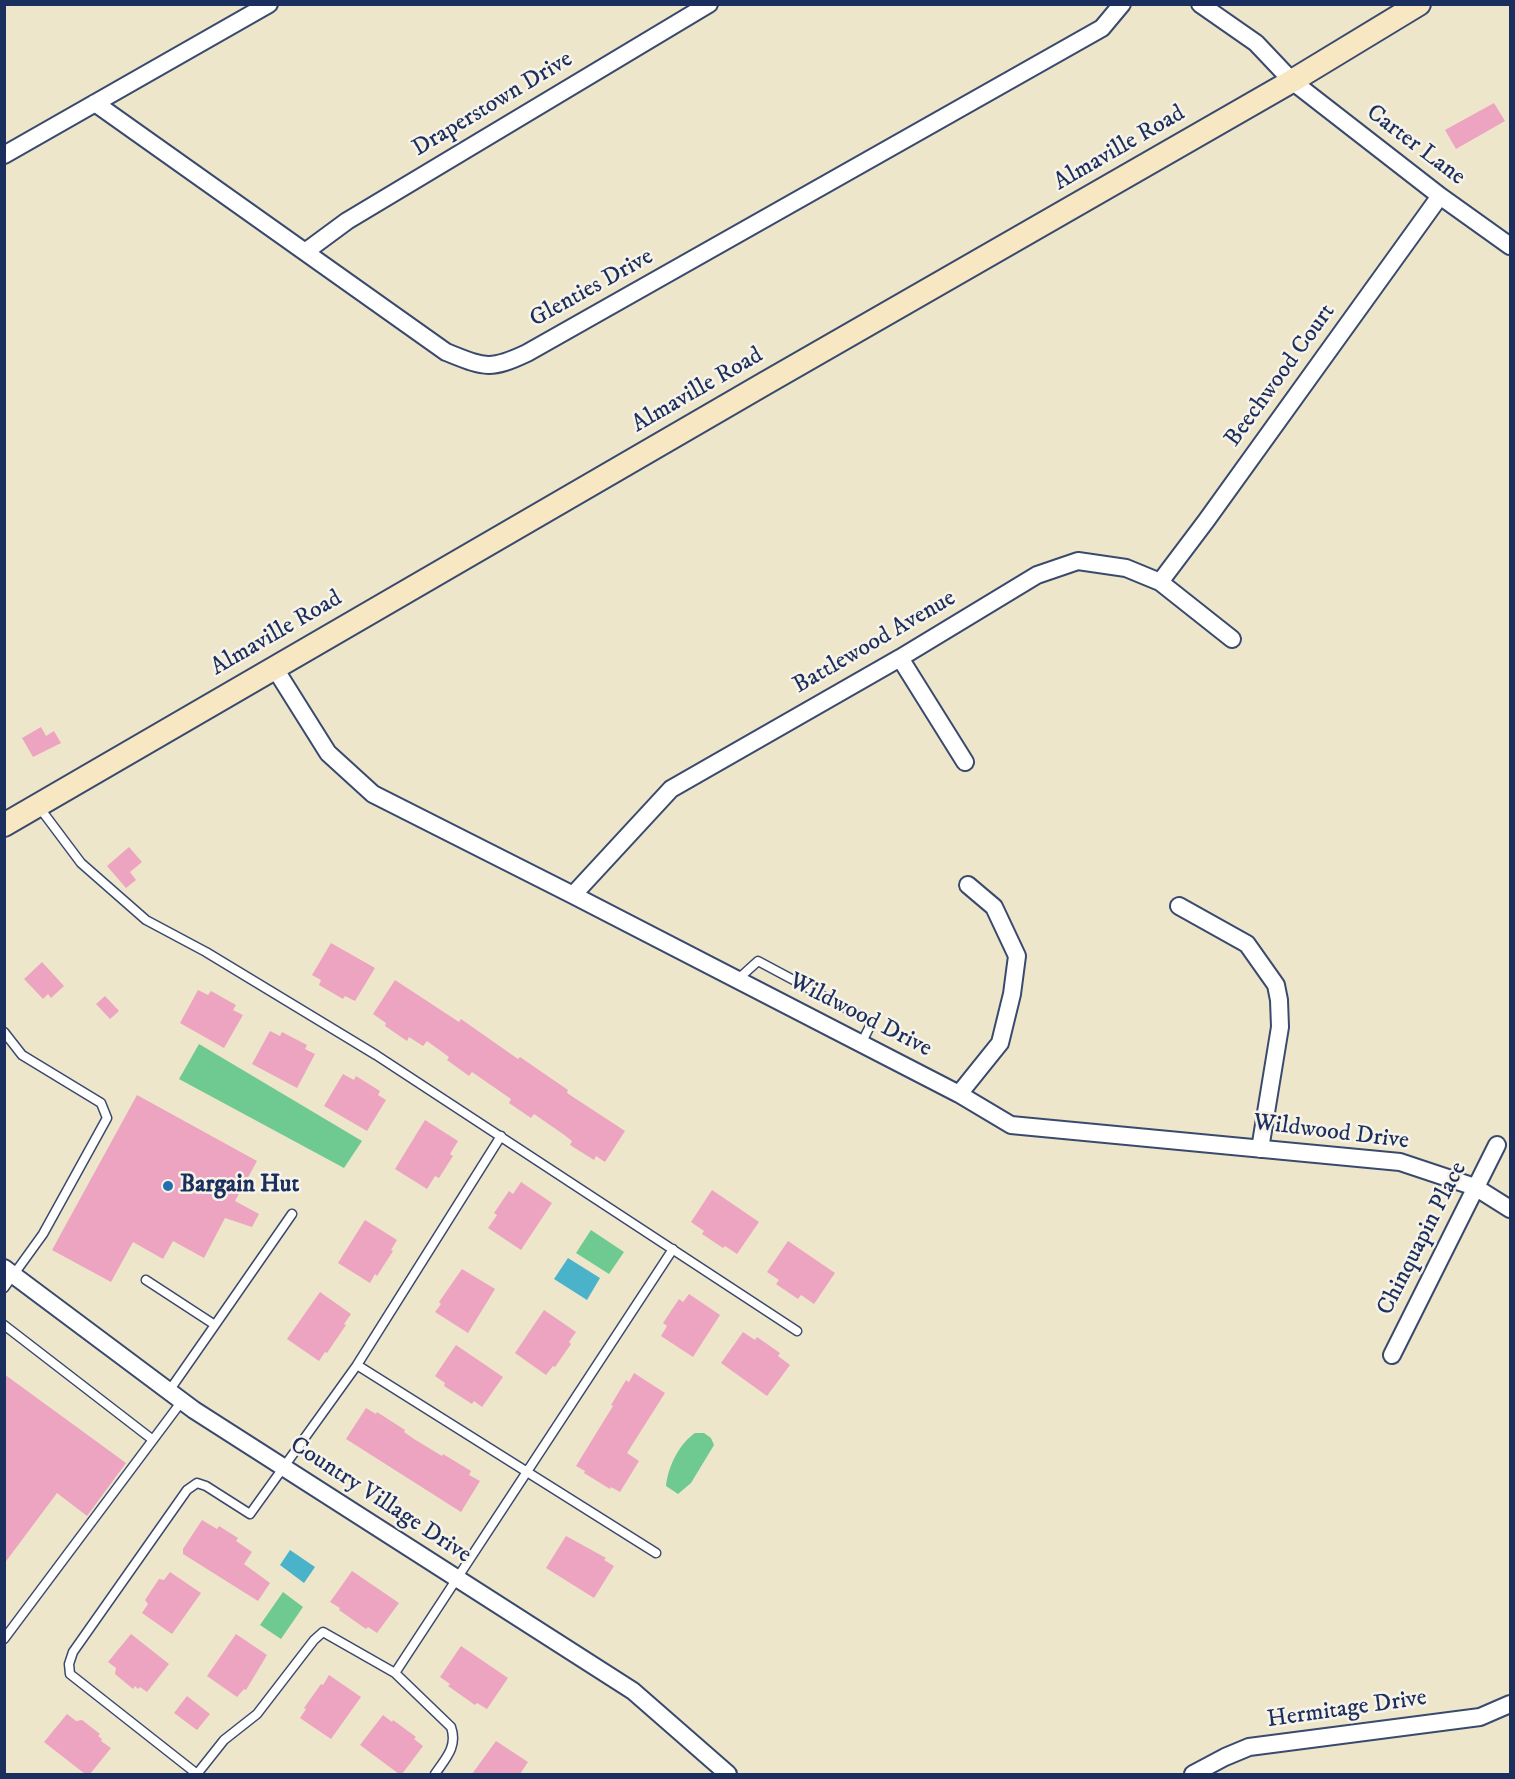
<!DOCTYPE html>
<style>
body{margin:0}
#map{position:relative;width:1515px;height:1779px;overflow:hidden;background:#ede6cb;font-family:"IM FELL DW Pica",serif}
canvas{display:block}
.frame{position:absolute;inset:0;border:6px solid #1b2f5e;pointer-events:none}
</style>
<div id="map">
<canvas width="1515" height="1779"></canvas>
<div class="frame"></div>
</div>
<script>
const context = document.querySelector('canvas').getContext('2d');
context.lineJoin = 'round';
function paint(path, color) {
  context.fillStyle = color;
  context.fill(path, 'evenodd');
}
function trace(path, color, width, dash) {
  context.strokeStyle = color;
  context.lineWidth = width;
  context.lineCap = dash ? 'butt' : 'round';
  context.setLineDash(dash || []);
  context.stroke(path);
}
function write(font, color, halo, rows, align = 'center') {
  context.font = font + ' "IM FELL DW Pica",serif';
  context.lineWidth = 5;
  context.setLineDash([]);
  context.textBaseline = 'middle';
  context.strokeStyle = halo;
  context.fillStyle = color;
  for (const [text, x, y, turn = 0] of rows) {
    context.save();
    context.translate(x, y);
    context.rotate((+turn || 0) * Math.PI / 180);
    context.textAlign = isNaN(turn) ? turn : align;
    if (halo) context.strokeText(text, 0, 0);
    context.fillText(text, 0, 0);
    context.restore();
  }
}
paint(new Path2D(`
 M 199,1044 L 362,1141 L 344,1168 L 179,1079 Z
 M 591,1230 L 624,1252 L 609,1274 L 576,1253 Z
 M 695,1433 L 704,1433 L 711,1438 L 714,1445 L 691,1483 L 678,1494 L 666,1486 C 668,1467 679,1444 695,1433 Z
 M 283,1592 L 303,1607 L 281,1639 L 260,1625 Z`), '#6fca91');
paint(new Path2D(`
 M 568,1258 L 600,1278 L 587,1300 L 554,1279 Z
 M 290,1550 L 315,1567 L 304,1583 L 280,1565 Z`), '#4ab2c9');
paint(new Path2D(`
 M 1494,103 L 1505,121 L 1456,149 L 1445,130 Z
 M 41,727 L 46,736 L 54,731 L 61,743 L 33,757 L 22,738 Z
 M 129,847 L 142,862 L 130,872 L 136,880 L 126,888 L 107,866 Z
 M 331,943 L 375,968 L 355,1001 L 345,996 L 343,999 L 319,985 L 321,980 L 312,975 Z
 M 42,962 L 64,986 L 51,998 L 48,994 L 43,999 L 24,979 Z
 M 395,980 L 459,1022 L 461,1019 L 518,1059 L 520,1057 L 568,1090 L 567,1093 L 625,1131 L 605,1162 L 596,1156 L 594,1160 L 570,1145 L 572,1141 L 563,1134 L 534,1114 L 531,1118 L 509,1103 L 511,1099 L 472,1072 L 469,1076 L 447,1060 L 449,1057 L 427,1041 L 423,1046 L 409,1037 L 407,1041 L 385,1026 L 386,1023 L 373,1014 Z
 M 198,990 L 208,995 L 211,991 L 236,1005 L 233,1010 L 243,1015 L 224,1048 L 180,1023 Z
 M 105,996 L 119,1011 L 110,1019 L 96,1004 Z
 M 270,1031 L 280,1036 L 282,1032 L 307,1045 L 305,1049 L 315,1054 L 297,1088 L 252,1064 Z
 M 343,1074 L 354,1080 L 356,1076 L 380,1091 L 378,1095 L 386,1100 L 367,1131 L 324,1106 Z
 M 137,1095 L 257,1161 L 235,1201 L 259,1214 L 252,1227 L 225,1218 L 204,1258 L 173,1241 L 163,1259 L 133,1242 L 111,1282 L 52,1250 Z
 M 425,1120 L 458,1141 L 450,1154 L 453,1156 L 439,1178 L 435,1176 L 427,1189 L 395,1169 Z
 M 521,1182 L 552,1203 L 521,1250 L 488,1228 L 497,1215 L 494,1213 L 509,1191 L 513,1194 Z
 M 712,1190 L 759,1222 L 737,1254 L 725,1246 L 723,1248 L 702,1234 L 704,1231 L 691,1222 Z
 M 365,1220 L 397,1240 L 391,1250 L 393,1251 L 377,1276 L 375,1274 L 370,1283 L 338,1263 Z
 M 788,1241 L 835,1273 L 814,1304 L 801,1295 L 798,1299 L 776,1284 L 779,1280 L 767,1272 Z
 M 462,1269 L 495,1289 L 468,1333 L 435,1312 L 441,1304 L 439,1302 Z
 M 320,1292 L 351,1314 L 344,1324 L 346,1325 L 327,1353 L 325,1352 L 319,1361 L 287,1339 Z
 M 689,1294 L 720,1315 L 693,1357 L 661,1336 L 667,1326 L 663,1323 L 679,1299 L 683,1302 Z
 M 544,1310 L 576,1332 L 569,1342 L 571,1344 L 555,1367 L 553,1366 L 546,1375 L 515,1353 Z
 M 743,1332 L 755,1340 L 757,1337 L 780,1353 L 778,1356 L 790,1365 L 767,1396 L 721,1363 Z
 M 456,1345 L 503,1377 L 482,1407 L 474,1401 L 472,1404 L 444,1386 L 445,1383 L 435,1376 Z
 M 634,1373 L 665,1393 L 627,1453 L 639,1461 L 620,1492 L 611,1487 L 610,1489 L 584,1473 L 585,1471 L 576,1466 L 613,1406 L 611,1405 L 626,1380 L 629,1382 Z
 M 4,1374 L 126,1463 L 87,1516 L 57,1493 L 4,1564 Z
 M 366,1408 L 376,1414 L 377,1412 L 405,1430 L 404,1432 L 414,1439 L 442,1456 L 443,1454 L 471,1471 L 469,1475 L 480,1481 L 461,1512 L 346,1439 Z
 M 202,1520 L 217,1529 L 219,1526 L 238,1538 L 236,1541 L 252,1552 L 244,1564 L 270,1583 L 258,1601 L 183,1554 L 183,1549 Z
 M 566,1536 L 606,1558 L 604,1560 L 614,1566 L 594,1598 L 546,1568 Z
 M 352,1571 L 399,1603 L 377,1633 L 368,1627 L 366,1629 L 339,1610 L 340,1608 L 330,1602 Z
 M 170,1572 L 201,1593 L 172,1634 L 142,1613 L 148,1604 L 145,1600 L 159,1579 L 164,1580 Z
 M 131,1634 L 169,1664 L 147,1692 L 140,1687 L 138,1689 L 135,1686 L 133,1689 L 115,1674 L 116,1668 L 108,1662 Z
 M 236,1634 L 267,1655 L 246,1690 L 244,1689 L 237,1697 L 207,1676 Z
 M 461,1646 L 508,1678 L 487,1709 L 477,1703 L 475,1705 L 448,1686 L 450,1684 L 440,1677 Z
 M 329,1675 L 361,1697 L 331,1739 L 300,1718 L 306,1709 L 304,1708 L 321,1684 L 323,1685 Z
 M 187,1696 L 210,1714 L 197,1730 L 174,1713 Z
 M 67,1714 L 76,1721 L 82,1720 L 100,1734 L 98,1736 L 102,1739 L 101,1741 L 111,1748 L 90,1774 L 85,1774 L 44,1742 Z
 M 383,1715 L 392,1722 L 393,1720 L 416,1737 L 414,1739 L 423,1746 L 402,1774 L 399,1774 L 360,1745 Z
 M 496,1741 L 528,1762 L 520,1774 L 472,1774 Z`), '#eca4c1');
const lane = new Path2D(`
 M 39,807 L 81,863 L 146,920 L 206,952 L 376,1055 L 797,1331
 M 737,980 L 758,961 L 872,1022 L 861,1044
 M 4,1032 L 22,1055 L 101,1103 L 107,1118 L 43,1234 L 4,1288
 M 146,1280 L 215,1325 L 169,1391
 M 4,1325 L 153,1440
 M 215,1325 L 292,1214
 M 357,1365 L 656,1553
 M 4,1639 L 182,1401
 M 395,1673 L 673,1249
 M 197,1774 L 70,1674 L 69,1664 L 73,1652 L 187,1490 L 197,1483 L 206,1486 L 250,1514 L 357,1365 L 501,1136
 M 197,1774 L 224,1740 L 257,1714 L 314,1640 L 323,1632 L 395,1673 L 451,1727 C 458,1747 445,1759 435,1774`);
const street = new Path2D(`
 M 1200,4 L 1256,43 L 1292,81 L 1440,196 L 1510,246
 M 95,103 L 446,352 C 484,367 489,371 527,353 L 1102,28 L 1122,4
 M 4,155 L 269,4
 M 305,252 L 347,221 L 709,4
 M 1160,582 L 1206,521 L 1440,196
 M 900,658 L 965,762
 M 274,667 L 328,753 L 373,794 L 573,895 L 959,1094 L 1011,1125 L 1400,1162 L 1475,1187 L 1510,1209
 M 573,895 L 671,789 L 900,658 L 1037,575 L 1078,561 L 1126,568 L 1160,582 L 1232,639
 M 1179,906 L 1247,944 L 1276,985 L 1279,1000 L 1280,1027 L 1260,1149
 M 959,1094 L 1000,1043 L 1012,994 L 1017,956 L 994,907 L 968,885
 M 4,1268 L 194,1410 L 633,1691 L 728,1774
 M 1392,1355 L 1497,1145
 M 1193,1774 L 1225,1757 L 1249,1747 L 1480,1717 L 1510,1704`);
const secondary = new Path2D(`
 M 4,825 L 764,384 L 1292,81 L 1419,4`);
trace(lane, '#3a4a6e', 11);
trace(street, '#3a4a6e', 20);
trace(secondary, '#3a4a6e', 26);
trace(lane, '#fff', 8);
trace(street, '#fff', 16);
trace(secondary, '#f7e8c3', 22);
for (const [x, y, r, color] of [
 [168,1186,6,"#1f6fb2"]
]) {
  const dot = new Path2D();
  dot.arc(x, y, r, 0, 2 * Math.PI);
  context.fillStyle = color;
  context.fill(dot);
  trace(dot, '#f7f3e8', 2);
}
write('24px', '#1b2f5e', '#f7f3e8', [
 ["Draperstown Drive",493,105,-31],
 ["Carter Lane",1415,146,37],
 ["Almaville Road",1120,149,-30],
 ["Glenties Drive",592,289,-29],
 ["Beechwood Court",1281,376,-54],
 ["Almaville Road",698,391,-30],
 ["Almaville Road",277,634,-30],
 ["Battlewood Avenue",875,643,-30],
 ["Wildwood Drive",860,1016,27],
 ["Wildwood Drive",1331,1133,7],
 ["Chinquapin Place",1423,1239,-63],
 ["Country Village Drive",380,1501,33],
 ["Hermitage Drive",1347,1710,-8]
]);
write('bold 24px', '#1b2f5e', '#f7f3e8', [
 ["Bargain Hut",180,1186]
], 'left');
</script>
